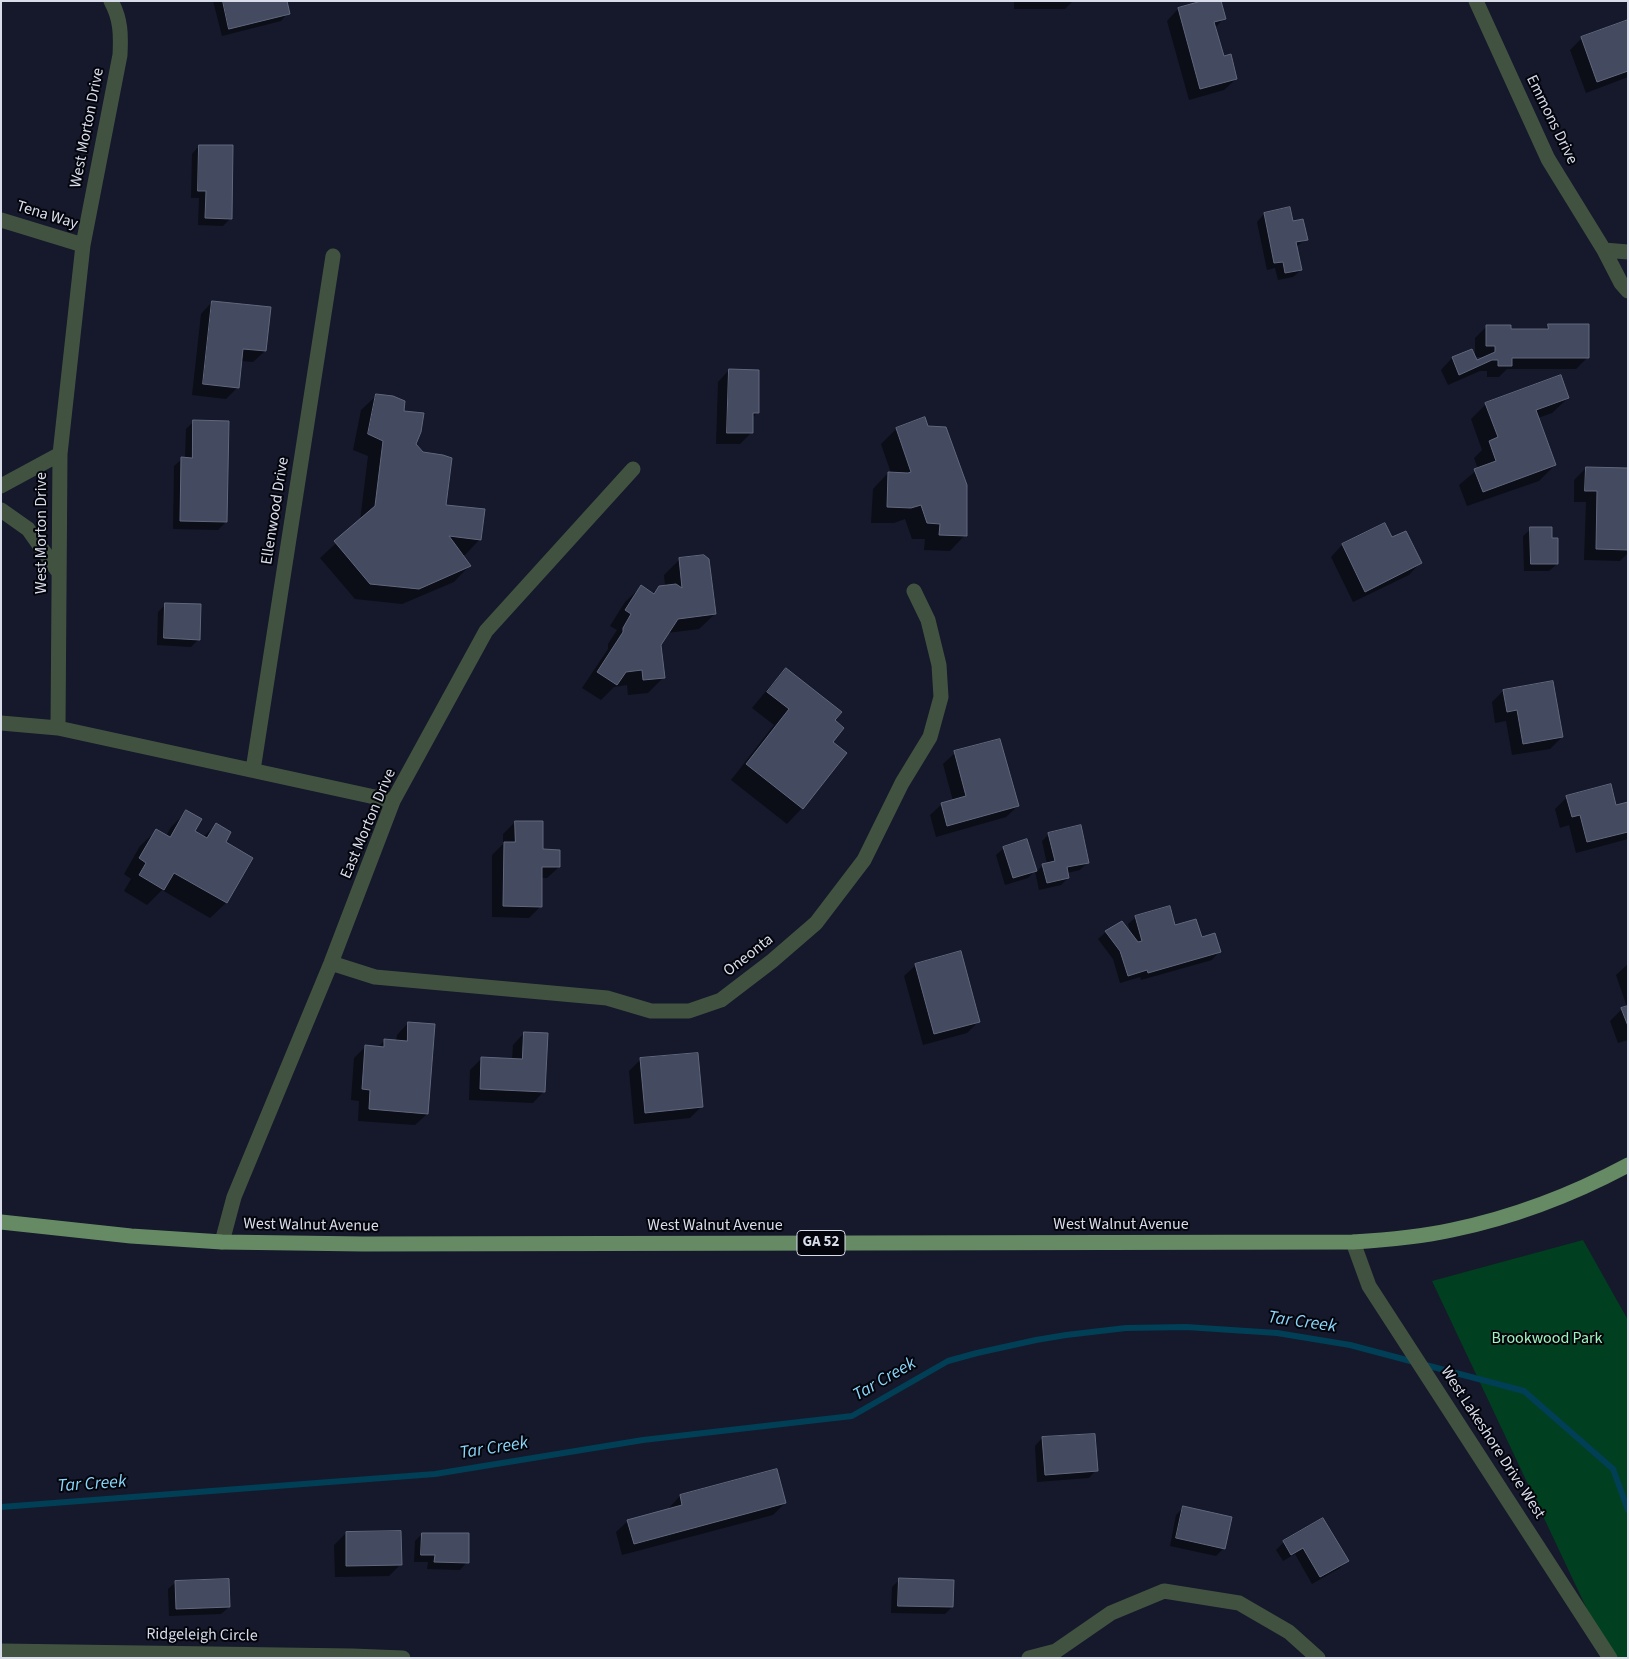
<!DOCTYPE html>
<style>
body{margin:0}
#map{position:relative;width:1629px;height:1659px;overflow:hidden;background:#15192b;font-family:"Source Sans 3",sans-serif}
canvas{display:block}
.frame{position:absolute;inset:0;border:2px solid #d9ddea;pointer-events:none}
</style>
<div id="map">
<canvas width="1629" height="1659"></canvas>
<div class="frame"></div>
</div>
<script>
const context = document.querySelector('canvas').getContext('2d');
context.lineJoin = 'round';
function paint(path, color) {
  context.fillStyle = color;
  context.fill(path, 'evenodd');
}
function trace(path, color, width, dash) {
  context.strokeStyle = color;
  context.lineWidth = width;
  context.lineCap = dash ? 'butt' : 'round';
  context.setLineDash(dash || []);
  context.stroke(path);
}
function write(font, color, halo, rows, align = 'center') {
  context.font = font + ' "Source Sans 3",sans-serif';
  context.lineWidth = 4;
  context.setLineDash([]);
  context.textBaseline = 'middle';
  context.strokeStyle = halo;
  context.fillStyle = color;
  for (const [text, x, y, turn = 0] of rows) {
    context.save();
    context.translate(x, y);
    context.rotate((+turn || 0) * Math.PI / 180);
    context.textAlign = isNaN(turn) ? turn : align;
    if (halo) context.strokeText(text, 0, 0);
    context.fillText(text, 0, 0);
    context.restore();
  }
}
paint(new Path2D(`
 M 1583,1240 L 1628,1320 L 1628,1658 L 1610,1658 L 1432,1281 Z`), '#003f1f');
paint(new Path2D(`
 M 213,1 L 285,1 L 288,13 L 281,21 L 222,36 Z
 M 1014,1 L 1073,1 L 1065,9 L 1014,9 Z
 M 1206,1 L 1224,18 L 1215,28 L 1223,58 L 1236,79 L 1224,90 L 1189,100 L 1167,21 L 1178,9 Z
 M 1628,21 L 1628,77 L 1586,93 L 1570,50 L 1582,38 Z
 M 199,146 L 231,218 L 223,226 L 198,225 L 199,198 L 191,198 L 192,154 Z
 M 1264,214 L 1292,222 L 1306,239 L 1296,247 L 1301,270 L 1293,277 L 1278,280 L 1275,268 L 1267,270 L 1257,222 Z
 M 212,302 L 265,351 L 253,362 L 240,361 L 238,387 L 226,399 L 192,395 L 201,314 Z
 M 1549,325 L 1588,357 L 1576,369 L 1507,369 L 1499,377 L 1487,377 L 1487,371 L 1480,371 L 1448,385 L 1441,370 L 1452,358 L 1472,350 L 1477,361 L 1486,357 L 1475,357 L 1475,338 L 1487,326 L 1509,331 L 1543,331 Z
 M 729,370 L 757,413 L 752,418 L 751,433 L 740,444 L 716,444 L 718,382 Z
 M 377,395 L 402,412 L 414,444 L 445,506 L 480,539 L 465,555 L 461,555 L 469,566 L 454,582 L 402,604 L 355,599 L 320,558 L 360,521 L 368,456 L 353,450 L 361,410 Z
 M 1568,398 L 1552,413 L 1538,418 L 1555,465 L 1539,481 L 1467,506 L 1459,485 L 1478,469 L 1474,458 L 1482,450 L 1471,419 L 1486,404 Z
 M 194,421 L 226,522 L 218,530 L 173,529 L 174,466 L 182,459 L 185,459 L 186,429 Z
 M 896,429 L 965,535 L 950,551 L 924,550 L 925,539 L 912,539 L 905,519 L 894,523 L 871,523 L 873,489 L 888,473 L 891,473 L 881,444 Z
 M 1586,468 L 1628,469 L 1628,553 L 1620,561 L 1584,560 L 1586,502 L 1574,502 L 1574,480 Z
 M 1384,525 L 1391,539 L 1420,563 L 1409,575 L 1353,602 L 1331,557 L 1342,545 Z
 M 1531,529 L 1550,540 L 1557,564 L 1549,571 L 1524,571 L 1523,536 Z
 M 679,560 L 715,614 L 699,629 L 667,633 L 660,645 L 664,677 L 648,693 L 628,695 L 627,685 L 614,687 L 601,700 L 582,688 L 608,649 L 608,644 L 617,630 L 610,626 L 625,602 L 641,587 L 652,594 L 659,587 L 665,586 L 664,575 Z
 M 166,604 L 199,639 L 191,647 L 157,645 L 158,612 Z
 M 786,670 L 831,742 L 802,808 L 787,824 L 731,780 L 774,725 L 752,708 L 771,685 Z
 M 1503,691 L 1562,737 L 1550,749 L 1512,755 L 1506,721 L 1495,723 L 1492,702 Z
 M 955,753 L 1018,806 L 1006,817 L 936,837 L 930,815 L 942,804 L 953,801 L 943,764 Z
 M 1567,797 L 1615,807 L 1628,803 L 1628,839 L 1576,853 L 1569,825 L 1560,828 L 1555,809 Z
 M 187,811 L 193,831 L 203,837 L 216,825 L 224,842 L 252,858 L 226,903 L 210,918 L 162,890 L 147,905 L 124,891 L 131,879 L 124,874 L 140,846 L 156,831 L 166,836 L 171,827 Z
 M 515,822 L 559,867 L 547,878 L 541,878 L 541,906 L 529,918 L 492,917 L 492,855 L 503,844 L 503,834 Z
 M 1049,834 L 1088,862 L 1080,870 L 1067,873 L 1068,878 L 1061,885 L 1039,890 L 1035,871 L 1028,878 L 1005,885 L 996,855 L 1004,848 L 1026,841 L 1036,872 L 1043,865 L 1047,864 L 1042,841 Z
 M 1136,917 L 1174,926 L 1201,938 L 1219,952 L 1212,960 L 1141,980 L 1140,977 L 1120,983 L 1113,959 L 1098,939 L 1106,932 L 1131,935 L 1128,924 Z
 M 1628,964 L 1628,1040 L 1618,1043 L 1610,1021 L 1622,1009 L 1627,1007 L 1616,975 Z
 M 916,965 L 979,1021 L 967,1033 L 923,1045 L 904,976 Z
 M 408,1023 L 427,1114 L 415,1125 L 358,1121 L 359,1101 L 351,1100 L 354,1058 L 365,1047 L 377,1048 L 385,1040 L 396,1041 L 397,1035 Z
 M 524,1033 L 544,1091 L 533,1103 L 469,1100 L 470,1070 L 482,1058 L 512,1060 L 513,1045 Z
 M 640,1060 L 702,1106 L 690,1118 L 634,1124 L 629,1071 Z
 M 1042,1438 L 1096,1470 L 1089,1478 L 1037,1482 L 1035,1446 Z
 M 776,1471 L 785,1503 L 773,1515 L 622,1555 L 616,1532 L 628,1521 L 669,1510 L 669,1508 L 680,1496 Z
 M 1184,1507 L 1224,1548 L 1216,1556 L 1170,1546 L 1176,1515 Z
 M 346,1533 L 401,1564 L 389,1576 L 335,1577 L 334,1545 Z
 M 422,1534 L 467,1562 L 460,1570 L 427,1569 L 428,1562 L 414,1562 L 415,1541 Z
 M 1284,1542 L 1347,1561 L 1340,1568 L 1312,1584 L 1295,1554 L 1283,1561 L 1276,1550 Z
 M 899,1580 L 952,1607 L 945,1614 L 891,1613 L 892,1587 Z
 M 176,1582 L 229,1607 L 221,1614 L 169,1616 L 168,1589 Z`), '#0007');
trace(new Path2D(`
 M 1,1507 L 435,1474 L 643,1440 L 852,1416 L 948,1361 L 977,1353 L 1036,1340 L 1066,1335 L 1126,1328 L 1186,1327 L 1277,1333 L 1350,1345 L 1524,1391 L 1613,1469 L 1628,1510`), '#003f55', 6);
const building = new Path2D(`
 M 223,1 L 287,1 L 290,14 L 229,29 Z
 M 1202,1 L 1221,1 L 1226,19 L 1214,22 L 1224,56 L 1231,54 L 1237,79 L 1200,89 L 1178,8 Z
 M 1628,20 L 1628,71 L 1597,82 L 1581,37 Z
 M 199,145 L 233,145 L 232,219 L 205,218 L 206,191 L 198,191 Z
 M 1290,207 L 1293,221 L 1303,219 L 1308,240 L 1296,242 L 1302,270 L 1285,273 L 1283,262 L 1274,263 L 1264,213 Z
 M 212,301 L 271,307 L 266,351 L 243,349 L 239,388 L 203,384 Z
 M 1548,324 L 1589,324 L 1589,358 L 1512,358 L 1512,366 L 1498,366 L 1498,360 L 1492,360 L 1459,375 L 1452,357 L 1472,349 L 1477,360 L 1495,352 L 1495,346 L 1486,346 L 1486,325 L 1511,325 L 1511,329 L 1548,329 Z
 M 729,369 L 759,370 L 759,413 L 753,413 L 753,433 L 727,433 Z
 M 1561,375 L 1569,398 L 1536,410 L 1556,465 L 1483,492 L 1474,469 L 1496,461 L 1489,441 L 1498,437 L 1485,403 Z
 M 376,394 L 393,396 L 405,401 L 404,411 L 424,413 L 421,432 L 416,444 L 423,452 L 443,455 L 452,458 L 446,505 L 485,509 L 481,540 L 449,536 L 471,566 L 419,589 L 370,584 L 334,541 L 375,506 L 383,441 L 368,434 Z
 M 925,417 L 928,426 L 946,427 L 967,485 L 967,536 L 939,535 L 940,524 L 927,523 L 921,505 L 911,508 L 887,507 L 888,472 L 908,473 L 911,472 L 896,428 Z
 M 193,420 L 229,421 L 227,522 L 180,521 L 181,457 L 192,458 Z
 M 1586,467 L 1628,468 L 1628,550 L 1596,549 L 1597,491 L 1585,491 Z
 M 1385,523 L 1392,537 L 1406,531 L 1422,563 L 1365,592 L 1342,544 Z
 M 1530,527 L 1552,527 L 1552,538 L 1558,538 L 1558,564 L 1531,564 Z
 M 704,555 L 709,559 L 716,614 L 678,619 L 661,645 L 665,678 L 643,680 L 642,670 L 626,672 L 617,685 L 597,672 L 623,632 L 623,628 L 631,614 L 625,610 L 641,585 L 654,594 L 659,586 L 676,584 L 682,588 L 679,558 Z
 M 165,603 L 201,604 L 200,640 L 164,638 Z
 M 786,668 L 842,712 L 835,720 L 844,728 L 833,742 L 847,753 L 803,809 L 746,764 L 789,709 L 767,692 Z
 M 1553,681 L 1563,737 L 1523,744 L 1517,710 L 1507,712 L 1503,690 Z
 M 1000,739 L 1019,806 L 947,826 L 941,803 L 966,796 L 954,751 Z
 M 1611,784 L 1616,805 L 1628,802 L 1628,832 L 1587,842 L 1580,815 L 1572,817 L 1566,796 Z
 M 186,810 L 202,819 L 195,831 L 207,838 L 216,823 L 231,832 L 226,842 L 253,858 L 227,903 L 174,873 L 164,890 L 139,875 L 146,863 L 139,858 L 156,829 L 170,837 Z
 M 515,821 L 543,821 L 543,849 L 560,850 L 560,867 L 542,867 L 542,907 L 503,906 L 504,842 L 515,842 Z
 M 1081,825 L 1089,863 L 1067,867 L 1069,878 L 1047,883 L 1042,864 L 1055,861 L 1048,833 Z
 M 1027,839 L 1037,871 L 1013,878 L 1003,847 Z
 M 1170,906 L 1175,925 L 1196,919 L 1202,937 L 1215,933 L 1221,952 L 1148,973 L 1147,970 L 1128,976 L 1120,951 L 1105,931 L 1122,921 L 1138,942 L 1142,941 L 1135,916 Z
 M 961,951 L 980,1022 L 934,1034 L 915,964 Z
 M 1628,1006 L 1628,1026 L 1621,1008 Z
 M 408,1022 L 435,1024 L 428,1114 L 369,1109 L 370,1090 L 362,1089 L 365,1045 L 384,1047 L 384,1039 L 407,1041 Z
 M 524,1032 L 548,1033 L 545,1092 L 480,1089 L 481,1057 L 522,1059 Z
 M 698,1053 L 703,1107 L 645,1113 L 640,1058 Z
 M 1095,1434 L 1098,1471 L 1045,1475 L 1042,1437 Z
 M 777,1469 L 786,1503 L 634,1544 L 627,1520 L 682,1505 L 680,1495 Z
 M 1183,1506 L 1232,1517 L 1225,1549 L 1176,1538 Z
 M 1323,1518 L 1349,1561 L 1320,1577 L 1303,1548 L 1291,1555 L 1283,1541 Z
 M 401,1531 L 402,1565 L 346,1566 L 346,1532 Z
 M 422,1533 L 469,1533 L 469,1563 L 434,1562 L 435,1555 L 421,1555 Z
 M 899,1578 L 954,1580 L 953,1607 L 898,1606 Z
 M 229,1579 L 230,1607 L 176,1609 L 175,1581 Z`);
paint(building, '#444a5f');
trace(building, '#61677d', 1);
trace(new Path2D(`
 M 111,1 C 121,19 121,35 120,55 L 83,245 L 60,454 L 58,728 L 393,801
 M 1476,1 L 1548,159 L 1604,250 L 1621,283 L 1628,291
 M 1,220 L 83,245
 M 1604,250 L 1628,252
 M 1,486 L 60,454
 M 1,510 L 28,529 L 59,573
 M 1,723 L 58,728
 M 253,770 L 333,256
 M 331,963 L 375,977 L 607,998 L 651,1011 L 689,1011 L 721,1000 L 772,961 L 816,923 L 864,860 L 902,783 L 930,737 L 941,697 L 939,665 L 928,620 L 914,591
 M 222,1242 L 234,1197 L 331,963 L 393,801 L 486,631 L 633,469
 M 1353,1242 L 1369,1286 L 1610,1658
 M 1,1651 L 352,1656 L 403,1658
 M 1029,1658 L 1056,1651 L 1111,1613 L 1164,1591 L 1239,1603 L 1289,1632 L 1318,1658`), '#415340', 15);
trace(new Path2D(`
 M 1,1222 L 131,1236 L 222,1242 L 363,1244 L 1353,1242 C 1386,1240 1420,1237 1452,1230 C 1514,1217 1572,1195 1628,1165`), '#668b64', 15);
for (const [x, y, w] of [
 [821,1243,48]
]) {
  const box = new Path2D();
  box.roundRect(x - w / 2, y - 12.5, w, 25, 4);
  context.fillStyle = '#04050c';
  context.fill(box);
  trace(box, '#d9ddea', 1);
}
write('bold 15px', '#d9ddea', null, [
 ["GA 52",821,1243]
]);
write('16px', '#d9ddea', '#04050c', [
 ["Emmons Drive",1551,120,64],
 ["West Morton Drive",88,128,-79],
 ["Tena Way",47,216,17],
 ["Ellenwood Drive",276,511,-81],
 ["West Morton Drive",42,533,-90],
 ["East Morton Drive",369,824,-67],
 ["Oneonta",749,956,-38],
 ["West Walnut Avenue",1121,1225],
 ["West Walnut Avenue",311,1226,1],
 ["West Walnut Avenue",715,1226],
 ["West Lakeshore Drive West",1492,1443,57],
 ["Ridgeleigh Circle",202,1636,1]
]);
write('16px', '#9ff5bd', '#04050c', [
 ["Brookwood Park",1547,1339]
]);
write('italic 18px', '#89d7fb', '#04050c', [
 ["Tar Creek",1302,1323,8],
 ["Tar Creek",885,1380,-30],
 ["Tar Creek",494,1449,-9],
 ["Tar Creek",92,1485,-4]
]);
</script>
